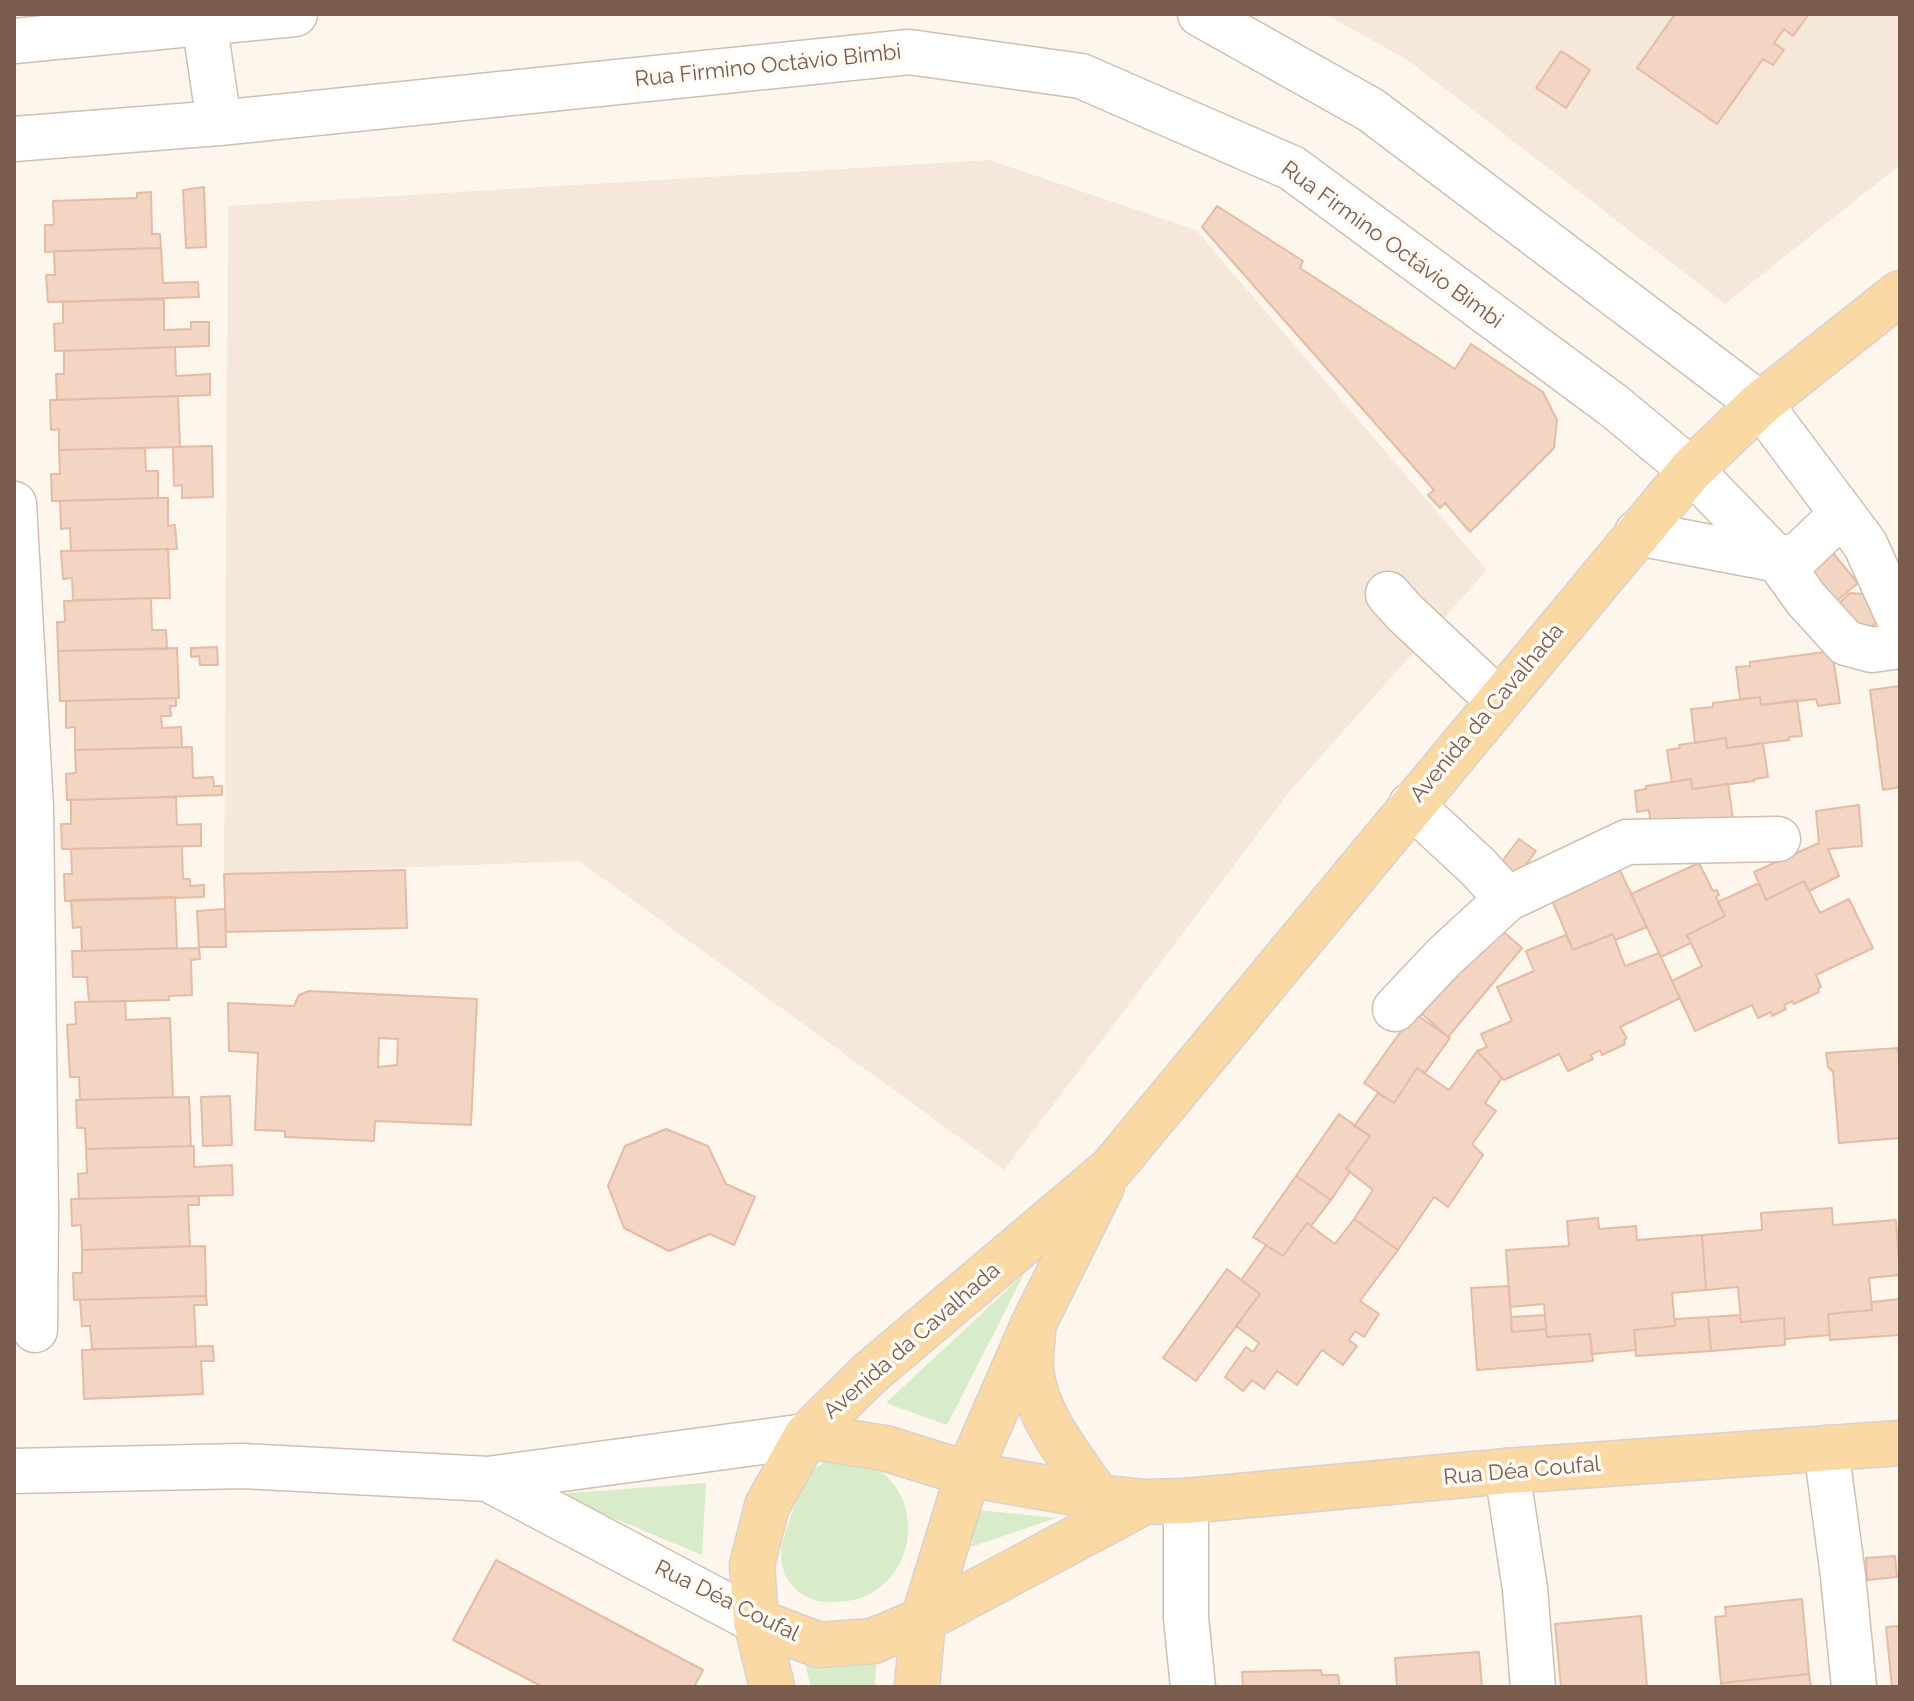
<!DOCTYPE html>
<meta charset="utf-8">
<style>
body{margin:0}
#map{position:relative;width:1914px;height:1701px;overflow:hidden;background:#fdf6ec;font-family:Raleway,sans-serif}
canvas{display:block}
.frame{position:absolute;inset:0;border:16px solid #7a5c4d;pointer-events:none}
</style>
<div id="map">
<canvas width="1914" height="1701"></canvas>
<div class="frame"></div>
</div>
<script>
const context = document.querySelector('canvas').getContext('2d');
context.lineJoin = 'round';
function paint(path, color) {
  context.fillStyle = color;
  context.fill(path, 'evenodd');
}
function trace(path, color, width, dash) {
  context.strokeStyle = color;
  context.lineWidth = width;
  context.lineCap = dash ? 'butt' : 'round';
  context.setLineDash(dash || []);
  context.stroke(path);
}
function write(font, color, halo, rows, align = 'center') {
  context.font = font + ' Raleway,sans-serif';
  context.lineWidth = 7;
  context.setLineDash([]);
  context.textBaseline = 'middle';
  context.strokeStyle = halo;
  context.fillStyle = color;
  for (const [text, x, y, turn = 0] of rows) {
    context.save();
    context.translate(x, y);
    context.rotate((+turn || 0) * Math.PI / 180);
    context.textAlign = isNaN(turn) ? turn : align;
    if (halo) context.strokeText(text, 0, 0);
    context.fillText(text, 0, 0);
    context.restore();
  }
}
paint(new Path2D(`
 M 1325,14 L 1900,14 L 1900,165 L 1725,304 L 1409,61 Z
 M 989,160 L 1196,230 L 1487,570 L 1290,791 L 1004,1170 L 579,861 L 224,874 L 228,206 Z`), '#f5e8da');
paint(new Path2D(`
 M 1024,1274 L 947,1425 L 886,1403 Z
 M 839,1458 C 848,1459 860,1459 869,1463 C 878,1466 886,1475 892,1482 C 919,1515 911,1567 876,1590 C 864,1599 850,1601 836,1602 C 817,1604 799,1597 788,1580 C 783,1572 780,1560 781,1551 C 783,1536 802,1481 812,1471 C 819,1464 829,1461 839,1458 Z
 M 706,1483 L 702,1555 L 556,1494 Z
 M 979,1510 L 1056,1518 L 971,1547 Z
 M 805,1664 L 876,1664 L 875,1687 L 811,1687 Z`), '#d8ecc9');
const building = new Path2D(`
 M 1675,14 L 1809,14 L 1793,36 L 1784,29 L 1774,43 L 1784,50 L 1773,65 L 1763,59 L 1717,124 L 1637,68 Z
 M 1561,51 L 1590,70 L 1566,108 L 1536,88 Z
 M 204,187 L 206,247 L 186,248 L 183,190 Z
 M 151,192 L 152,234 L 160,234 L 161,248 L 45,252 L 45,225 L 54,225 L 53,201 L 137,198 L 137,193 Z
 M 1217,206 L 1303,261 L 1300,268 L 1455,369 L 1471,344 L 1543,392 L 1557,420 L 1554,448 L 1470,532 L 1445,503 L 1440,508 L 1428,495 L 1434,490 L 1202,227 Z
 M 161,248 L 163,283 L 198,282 L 199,297 L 48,302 L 46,275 L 55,275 L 54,251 Z
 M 164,299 L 164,330 L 191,329 L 191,322 L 209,322 L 209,346 L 55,351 L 54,324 L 63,323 L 63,302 Z
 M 175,347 L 176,376 L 210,374 L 210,395 L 57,400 L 56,374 L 64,374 L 64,351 Z
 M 178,396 L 180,447 L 59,450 L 59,429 L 51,430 L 50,400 Z
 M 212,446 L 213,497 L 182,498 L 182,485 L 174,486 L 173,447 Z
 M 145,448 L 146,471 L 158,471 L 158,498 L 52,501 L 51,474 L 60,474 L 59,450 Z
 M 158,498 L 168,498 L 168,526 L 175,525 L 177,549 L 71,551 L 70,528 L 61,529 L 60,501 Z
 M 168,549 L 170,598 L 73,600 L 72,578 L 63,579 L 61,551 Z
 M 1831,551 L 1858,583 L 1827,609 L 1801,578 Z
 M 1850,593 L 1866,594 L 1877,622 L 1864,633 L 1838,604 Z
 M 151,598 L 152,630 L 166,630 L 167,649 L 58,651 L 57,622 L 65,622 L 64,601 Z
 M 217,647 L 218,665 L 200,665 L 199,656 L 191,657 L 191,648 Z
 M 177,648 L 179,698 L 60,701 L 58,651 Z
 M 1832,651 L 1840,703 L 1818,706 L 1816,699 L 1761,705 L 1760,697 L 1740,699 L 1736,667 L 1750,666 L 1750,662 Z
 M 1900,686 L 1900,787 L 1883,790 L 1870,690 Z
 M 1760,697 L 1761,705 L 1797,700 L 1802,736 L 1789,737 L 1789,740 L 1727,748 L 1726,738 L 1695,743 L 1691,709 L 1713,707 L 1713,703 Z
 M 176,698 L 176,706 L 170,706 L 171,716 L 161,716 L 162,728 L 181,727 L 182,747 L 75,750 L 75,727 L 66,728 L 66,701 Z
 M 1726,738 L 1727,748 L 1763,743 L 1768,777 L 1754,779 L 1754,781 L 1692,789 L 1691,779 L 1672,782 L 1667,750 L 1680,748 L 1679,745 Z
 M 192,747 L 193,778 L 213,777 L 214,786 L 222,786 L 222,795 L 67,800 L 66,774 L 76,773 L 75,750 Z
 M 1691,779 L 1692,789 L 1728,784 L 1733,819 L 1651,827 L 1649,810 L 1637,812 L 1635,791 L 1646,789 L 1646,786 Z
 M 176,797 L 177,825 L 201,824 L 201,846 L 62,849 L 61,824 L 71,824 L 71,800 Z
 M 1859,805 L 1862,846 L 1828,849 L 1839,876 L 1809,891 L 1804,881 L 1766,900 L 1754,872 L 1819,843 L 1816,811 Z
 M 1519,839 L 1536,851 L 1514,881 L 1497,868 Z
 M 182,846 L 183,879 L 190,879 L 190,886 L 204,885 L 204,897 L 65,901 L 64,874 L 72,874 L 71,849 Z
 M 1699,863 L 1713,891 L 1717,890 L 1719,895 L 1716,897 L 1725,916 L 1687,935 L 1691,943 L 1661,957 L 1631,894 Z
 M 1617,864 L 1647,927 L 1615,940 L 1613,934 L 1573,950 L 1549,893 Z
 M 405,870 L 407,928 L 226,932 L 224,874 Z
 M 1804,881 L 1820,913 L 1849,899 L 1873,948 L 1816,975 L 1821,987 L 1818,989 L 1819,992 L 1794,1004 L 1792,1001 L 1784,1005 L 1786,1009 L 1772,1016 L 1771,1012 L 1758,1018 L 1752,1005 L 1695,1031 L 1672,981 L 1702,966 L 1687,935 L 1725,916 L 1718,902 L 1759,883 L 1766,900 Z
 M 175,897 L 177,948 L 82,951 L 81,927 L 73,928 L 71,900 Z
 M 225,909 L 226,947 L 199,947 L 197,911 Z
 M 1497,926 L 1522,948 L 1448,1037 L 1422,1014 Z
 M 1613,934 L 1625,966 L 1659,953 L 1680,998 L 1620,1027 L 1627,1038 L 1624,1040 L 1625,1044 L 1602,1055 L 1600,1050 L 1591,1055 L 1593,1059 L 1568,1071 L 1559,1054 L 1504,1080 L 1477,1051 L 1487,1047 L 1481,1034 L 1512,1021 L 1497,987 L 1534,971 L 1526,951 L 1566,935 L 1573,950 Z
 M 199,948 L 200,959 L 191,960 L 192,995 L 169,996 L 169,1000 L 89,1002 L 87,977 L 73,977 L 72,951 Z
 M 309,991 L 477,999 L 471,1125 L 375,1121 L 374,1141 L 285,1137 L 285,1131 L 255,1130 L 258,1053 L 229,1051 L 228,1003 L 294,1006 L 299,995 ZM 379,1038 L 398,1039 L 397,1065 L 378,1067 Z
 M 125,1001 L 126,1020 L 170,1018 L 173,1097 L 80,1100 L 79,1077 L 70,1077 L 67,1025 L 76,1024 L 75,1002 Z
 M 1414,1013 L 1450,1038 L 1425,1073 L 1417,1068 L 1394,1103 L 1364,1083 Z
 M 1898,1048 L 1900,1076 L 1900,1138 L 1839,1143 L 1833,1072 L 1828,1067 L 1826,1053 Z
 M 1477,1051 L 1502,1078 L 1485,1103 L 1496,1111 L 1472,1144 L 1483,1155 L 1448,1207 L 1434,1197 L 1398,1250 L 1354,1219 L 1373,1190 L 1346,1169 L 1370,1136 L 1354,1126 L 1378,1093 L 1394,1103 L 1417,1068 L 1449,1090 Z
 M 230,1096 L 232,1145 L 203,1146 L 201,1097 Z
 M 189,1097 L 191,1146 L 86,1149 L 85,1128 L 77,1128 L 76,1100 Z
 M 1339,1114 L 1370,1136 L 1346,1169 L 1350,1172 L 1331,1200 L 1296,1176 Z
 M 666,1129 L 708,1146 L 726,1184 L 755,1197 L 734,1245 L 710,1234 L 669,1251 L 624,1228 L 608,1186 L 625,1146 Z
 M 194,1146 L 194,1167 L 232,1165 L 233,1195 L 79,1199 L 78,1174 L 87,1173 L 86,1149 Z
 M 1296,1176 L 1331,1200 L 1311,1226 L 1307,1223 L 1283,1256 L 1253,1237 Z
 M 199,1196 L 199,1205 L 188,1205 L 190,1246 L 82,1250 L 81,1225 L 72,1226 L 71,1199 Z
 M 1832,1208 L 1833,1225 L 1896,1220 L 1900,1275 L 1869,1278 L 1872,1310 L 1828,1314 L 1830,1335 L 1785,1339 L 1784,1318 L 1741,1322 L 1738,1287 L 1706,1290 L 1702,1235 L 1762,1230 L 1761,1213 Z
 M 1598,1218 L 1599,1229 L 1636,1226 L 1637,1240 L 1702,1235 L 1706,1290 L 1672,1293 L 1675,1326 L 1634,1330 L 1636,1350 L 1592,1354 L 1590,1334 L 1547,1337 L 1544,1304 L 1510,1307 L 1506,1250 L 1569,1246 L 1567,1221 Z
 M 1354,1219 L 1398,1250 L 1360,1301 L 1379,1314 L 1364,1337 L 1355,1331 L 1349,1340 L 1357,1346 L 1343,1365 L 1322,1350 L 1297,1385 L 1277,1371 L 1264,1389 L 1252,1380 L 1243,1391 L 1225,1377 L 1246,1347 L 1253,1352 L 1259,1343 L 1236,1326 L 1260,1294 L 1241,1280 L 1266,1245 L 1283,1256 L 1307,1223 L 1335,1244 Z
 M 205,1246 L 206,1296 L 74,1300 L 73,1273 L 82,1273 L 82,1250 Z
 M 1227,1269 L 1260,1294 L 1196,1381 L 1163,1358 Z
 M 1509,1286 L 1512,1332 L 1546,1329 L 1547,1337 L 1590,1334 L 1593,1361 L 1477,1370 L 1471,1288 Z
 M 206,1296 L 207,1305 L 194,1305 L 196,1347 L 92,1349 L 90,1326 L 82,1326 L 80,1300 Z
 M 1900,1299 L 1900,1335 L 1830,1340 L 1828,1314 L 1872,1310 L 1871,1302 Z
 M 1545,1315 L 1546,1329 L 1512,1332 L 1511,1317 Z
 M 1740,1315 L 1741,1322 L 1784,1318 L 1785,1345 L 1711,1351 L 1708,1317 Z
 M 1708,1317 L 1711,1351 L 1636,1356 L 1634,1330 L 1675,1326 L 1675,1319 Z
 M 213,1346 L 214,1361 L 201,1361 L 203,1394 L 84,1399 L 82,1350 Z
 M 1895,1556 L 1897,1577 L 1867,1580 L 1866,1558 Z
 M 496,1560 L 703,1670 L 694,1687 L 543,1687 L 453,1640 Z
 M 1802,1599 L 1809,1674 L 1721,1683 L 1715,1617 L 1726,1616 L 1725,1607 Z
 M 1641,1616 L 1647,1687 L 1561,1687 L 1555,1624 Z
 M 1900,1626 L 1900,1687 L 1892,1687 L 1886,1627 Z
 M 1479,1652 L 1482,1687 L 1397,1687 L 1395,1658 Z
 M 1321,1670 L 1322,1675 L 1338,1675 L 1340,1687 L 1243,1687 L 1242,1672 Z
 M 1809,1674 L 1811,1687 L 1721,1687 L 1721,1683 Z`);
paint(building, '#f3d5c3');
trace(building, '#e6bba3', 2);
const minor = new Path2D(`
 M 203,14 L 219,123
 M 1200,14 L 1371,110 L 1760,404 L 1865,544 L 1900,621
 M 14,41 L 295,14
 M 14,139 L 219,123 L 909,52 L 1081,76 L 1292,168 L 1614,406 L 1691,470 L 1778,560 L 1806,599 L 1846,643 L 1872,650 L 1900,646
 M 14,504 L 31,807
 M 1637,533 L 1778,560 L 1800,554 L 1842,514
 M 1388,594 L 1405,613 L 1498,700
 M 1411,805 L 1478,867 L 1507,899
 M 14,808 L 31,807 L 36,1211 L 35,1330
 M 1395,1009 L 1444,957 L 1507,899 L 1627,842 L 1778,839
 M 1826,1448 L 1843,1576 L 1854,1687
 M 14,1471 L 243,1466 L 488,1479 L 806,1436
 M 1507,1471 L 1525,1589 L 1533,1687
 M 488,1479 L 756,1621
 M 1186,1501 L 1186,1618 L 1193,1687`);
const major = new Path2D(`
 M 1033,1333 C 1032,1345 1030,1358 1031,1370 C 1036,1417 1072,1459 1098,1497
 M 806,1436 L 885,1448 L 968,1474 L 1098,1497 L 1144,1502 L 1186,1501 L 1507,1471 L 1900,1443
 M 756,1621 L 819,1645 L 873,1641 L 923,1620 L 1144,1502
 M 772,1687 L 756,1621 L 752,1565 L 767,1506 L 806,1436 L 870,1373 L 1111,1169 L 1691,470 L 1760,404 L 1900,293
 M 917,1687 L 923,1620 L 968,1474 L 1033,1325 L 1102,1186`);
trace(minor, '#d1beb0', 47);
trace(major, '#dad1cd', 47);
trace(minor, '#fff', 44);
trace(major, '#fbd9a5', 44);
write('22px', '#7a5c4d', '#fffaf3', [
 ["Rua Firmino Octávio Bimbi",768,66,-6],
 ["Rua Firmino Octávio Bimbi",1392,245,36],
 ["Avenida da Cavalhada",1487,713,-50],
 ["Avenida da Cavalhada",912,1341,-41],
 ["Rua Déa Coufal",1522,1471,-5],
 ["Rua Déa Coufal",727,1601,26]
]);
</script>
